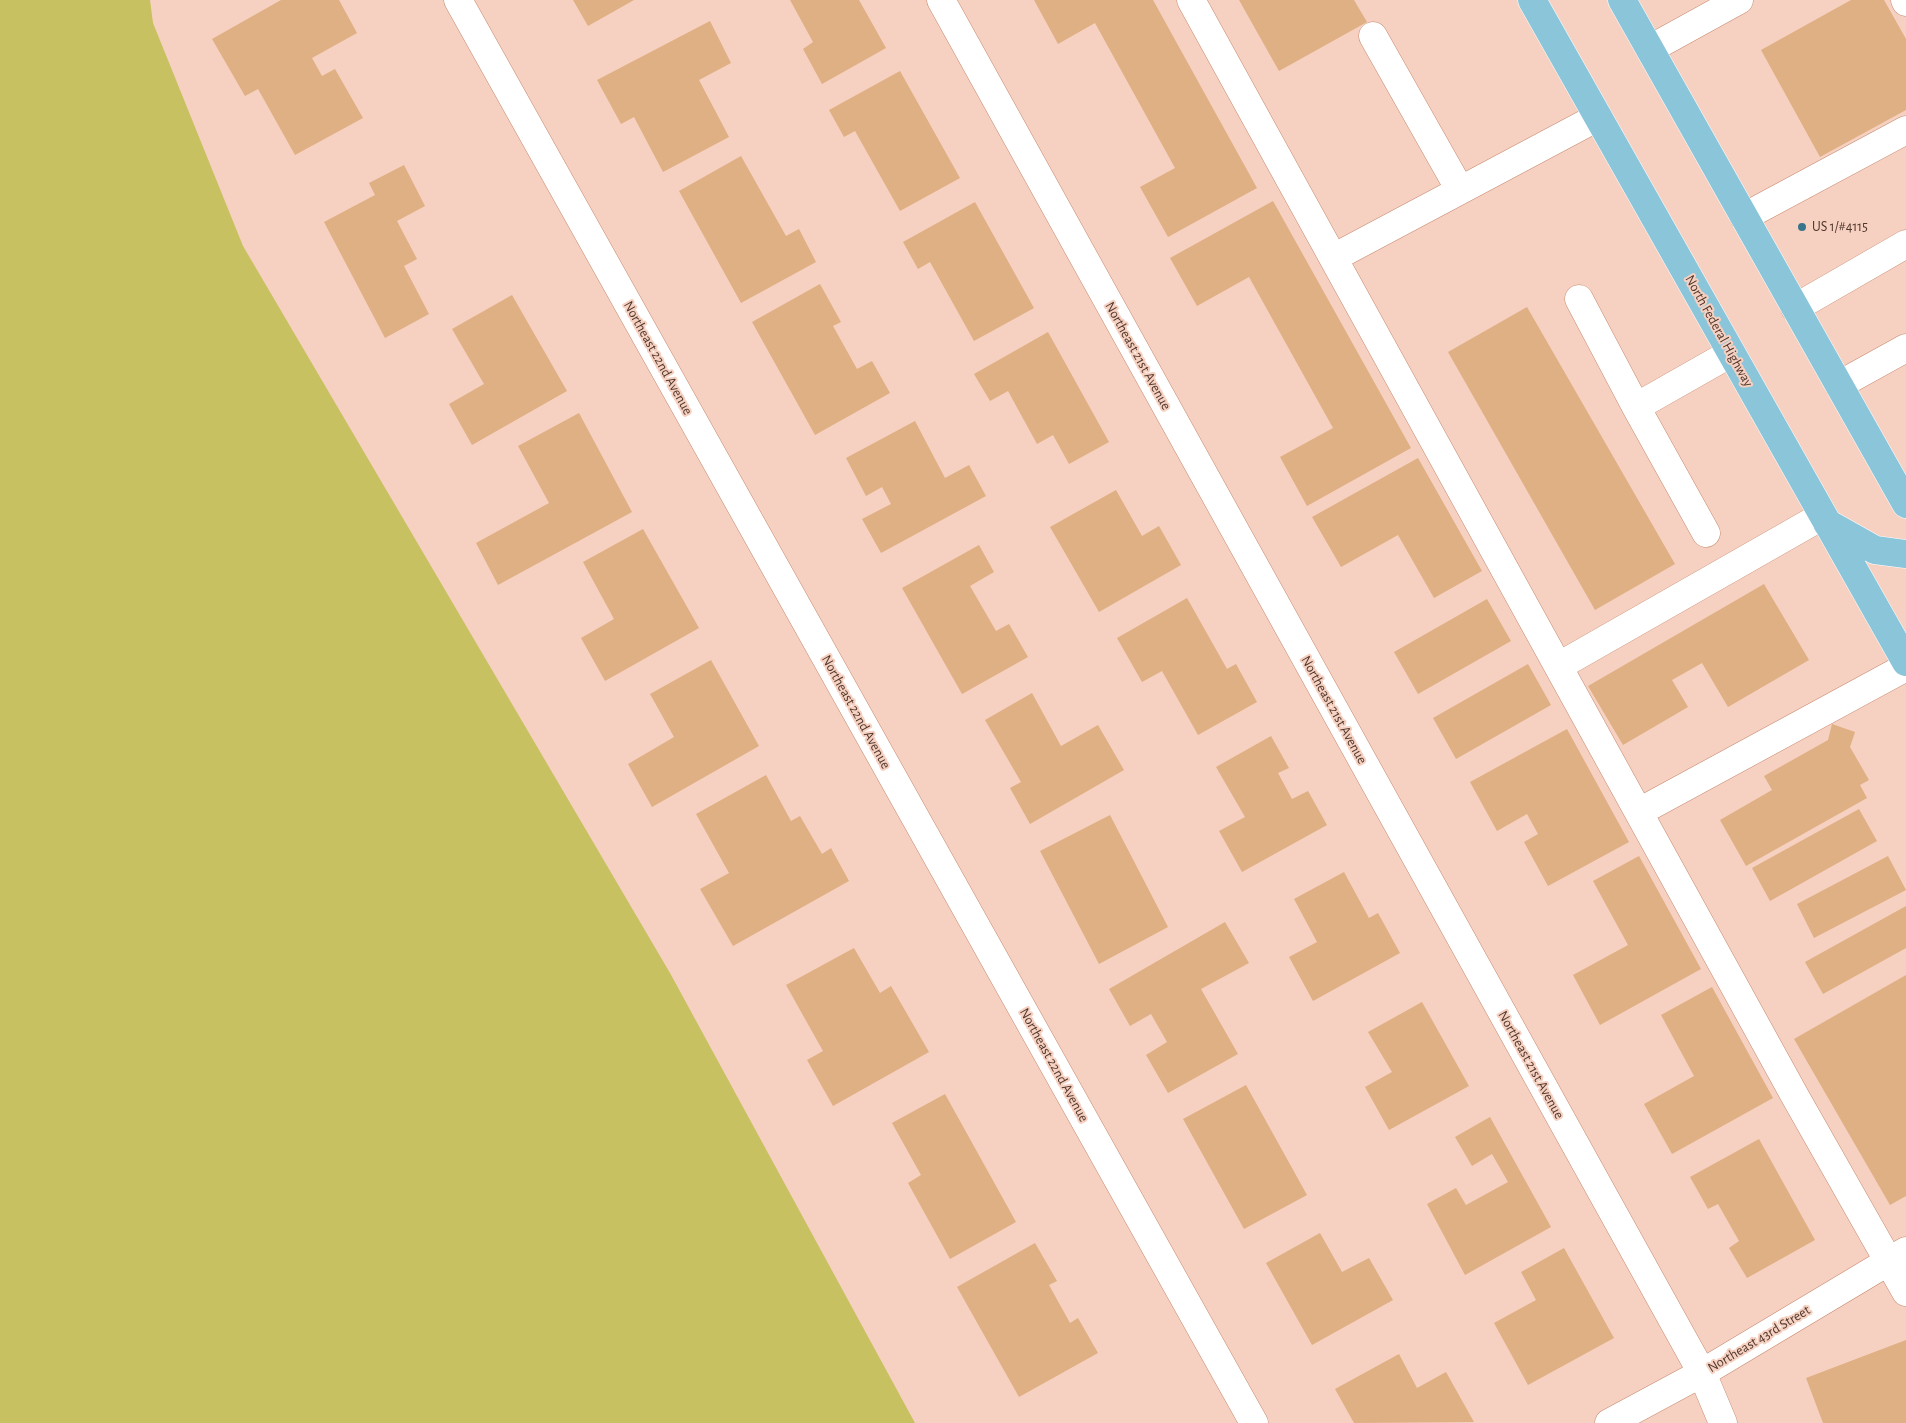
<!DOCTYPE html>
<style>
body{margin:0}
canvas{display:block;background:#f6d0c0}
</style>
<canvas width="1906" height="1423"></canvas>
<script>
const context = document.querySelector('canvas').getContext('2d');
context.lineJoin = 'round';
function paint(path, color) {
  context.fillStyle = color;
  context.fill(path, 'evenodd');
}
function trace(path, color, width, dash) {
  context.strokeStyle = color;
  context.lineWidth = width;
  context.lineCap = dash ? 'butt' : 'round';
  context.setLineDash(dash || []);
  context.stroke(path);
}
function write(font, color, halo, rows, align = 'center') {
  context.font = font + ' "Alegreya Sans",sans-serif';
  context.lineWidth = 4;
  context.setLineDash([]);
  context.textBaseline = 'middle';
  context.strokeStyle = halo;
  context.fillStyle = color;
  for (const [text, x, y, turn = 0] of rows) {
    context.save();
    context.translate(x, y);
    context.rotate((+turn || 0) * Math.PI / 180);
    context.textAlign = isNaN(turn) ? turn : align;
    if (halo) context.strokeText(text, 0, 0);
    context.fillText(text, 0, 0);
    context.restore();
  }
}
paint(new Path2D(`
 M 0,0 L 150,0 L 153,23 L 243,246 L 670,973 L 915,1423 L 0,1423 Z`), '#c8c161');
paint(new Path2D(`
 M 281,0 L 339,0 L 357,33 L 312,58 L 322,76 L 335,69 L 363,118 L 295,155 L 258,89 L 245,96 L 212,39 Z
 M 573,0 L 634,0 L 588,26 Z
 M 790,0 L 859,0 L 886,48 L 822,84 L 803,49 L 813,42 Z
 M 1034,0 L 1153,0 L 1257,188 L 1168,237 L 1140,187 L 1175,168 L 1095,23 L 1058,44 Z
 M 1239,0 L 1354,0 L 1367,22 L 1279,71 Z
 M 1851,0 L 1884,0 L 1906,39 L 1906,110 L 1820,157 L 1761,50 Z
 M 710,21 L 731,63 L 699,80 L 729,137 L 663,172 L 634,117 L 621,124 L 597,80 Z
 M 900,71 L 960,178 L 900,211 L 855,131 L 844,137 L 829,110 Z
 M 741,156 L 786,236 L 799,229 L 816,262 L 741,303 L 679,191 Z
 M 404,165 L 425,206 L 397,221 L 417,259 L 404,266 L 429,314 L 385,338 L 324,222 L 375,195 L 369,183 Z
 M 1273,201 L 1411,448 L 1307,506 L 1280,457 L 1333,428 L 1249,277 L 1197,306 L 1170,258 Z
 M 975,202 L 1034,308 L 974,341 L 930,262 L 918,269 L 903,242 Z
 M 820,284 L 841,322 L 833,326 L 857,369 L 872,361 L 890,393 L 815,435 L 752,322 Z
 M 512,295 L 567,391 L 472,445 L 449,404 L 484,384 L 452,329 Z
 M 1527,307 L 1675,564 L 1595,610 L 1448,352 Z
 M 1048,332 L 1109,442 L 1069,464 L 1053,435 L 1037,444 L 1008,391 L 990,401 L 974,374 Z
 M 579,413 L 632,512 L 498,585 L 476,543 L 549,503 L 518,446 Z
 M 915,421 L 945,478 L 969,465 L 986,496 L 881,553 L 862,519 L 891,504 L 882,487 L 866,496 L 846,458 Z
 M 1418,458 L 1482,571 L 1434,598 L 1398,535 L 1341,567 L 1312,517 Z
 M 1116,490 L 1142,536 L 1159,526 L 1181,565 L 1099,612 L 1050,527 Z
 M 643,529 L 699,628 L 605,681 L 581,638 L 614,619 L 583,562 Z
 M 979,545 L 994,572 L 970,586 L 996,631 L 1009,624 L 1028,657 L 962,694 L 902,588 Z
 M 1764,584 L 1809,660 L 1728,707 L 1702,663 L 1672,680 L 1688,707 L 1623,745 L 1588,686 Z
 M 1187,598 L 1227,669 L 1236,664 L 1257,702 L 1198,735 L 1162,671 L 1142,682 L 1117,638 Z
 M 1487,599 L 1511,641 L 1418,694 L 1394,652 Z
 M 711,660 L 759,746 L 652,807 L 628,764 L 674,737 L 650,694 Z
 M 1528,664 L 1551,705 L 1456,759 L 1433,718 Z
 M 1032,693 L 1061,746 L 1098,725 L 1124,770 L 1030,824 L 1010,788 L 1021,782 L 985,720 Z
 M 1832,724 L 1855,732 L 1850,747 L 1869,780 L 1860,785 L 1867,798 L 1746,866 L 1720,820 L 1772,790 L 1764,776 L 1828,740 Z
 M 1567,729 L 1629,842 L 1548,886 L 1524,842 L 1538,834 L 1527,814 L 1497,831 L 1470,782 Z
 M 1271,736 L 1289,768 L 1278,773 L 1292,799 L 1308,791 L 1327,825 L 1242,872 L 1219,831 L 1245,817 L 1216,767 Z
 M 766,775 L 791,821 L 800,816 L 822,854 L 831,848 L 849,881 L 733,946 L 700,889 L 729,873 L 696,814 Z
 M 1859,809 L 1877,841 L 1770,901 L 1752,868 Z
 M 1110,815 L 1168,927 L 1099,964 L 1040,851 Z
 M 1639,856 L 1701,969 L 1600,1025 L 1573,975 L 1628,945 L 1593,881 Z
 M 1888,856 L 1906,890 L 1814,938 L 1797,904 Z
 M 1344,872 L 1369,918 L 1378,913 L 1400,953 L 1313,1001 L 1289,957 L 1317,942 L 1294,899 Z
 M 1906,906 L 1906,948 L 1823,994 L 1805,962 Z
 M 1225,922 L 1249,963 L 1201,989 L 1238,1054 L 1168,1093 L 1146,1055 L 1167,1042 L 1151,1014 L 1130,1026 L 1109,989 Z
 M 854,948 L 880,993 L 891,986 L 929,1052 L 833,1106 L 807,1060 L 823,1051 L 786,985 Z
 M 1906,975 L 1906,1196 L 1890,1205 L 1794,1039 Z
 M 1712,987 L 1773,1098 L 1672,1154 L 1644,1104 L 1694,1076 L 1661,1015 Z
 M 1422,1002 L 1469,1086 L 1389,1130 L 1365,1087 L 1392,1072 L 1368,1032 Z
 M 1246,1085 L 1307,1195 L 1244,1229 L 1183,1119 Z
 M 945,1094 L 1016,1222 L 950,1259 L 908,1183 L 921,1175 L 892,1123 Z
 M 1490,1117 L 1551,1227 L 1465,1275 L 1427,1204 L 1456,1188 L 1466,1205 L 1508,1182 L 1492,1154 L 1472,1166 L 1455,1137 Z
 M 1759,1139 L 1815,1240 L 1747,1278 L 1729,1248 L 1739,1241 L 1718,1204 L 1708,1209 L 1690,1177 Z
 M 1320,1233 L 1342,1272 L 1369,1258 L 1393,1300 L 1312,1345 L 1266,1263 Z
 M 1035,1243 L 1057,1281 L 1049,1285 L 1070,1323 L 1078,1318 L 1098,1353 L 1019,1397 L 957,1287 Z
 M 1564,1248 L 1614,1338 L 1528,1385 L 1494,1323 L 1536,1300 L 1521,1272 Z
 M 1906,1340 L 1906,1423 L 1823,1423 L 1806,1378 Z
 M 1399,1354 L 1417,1388 L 1446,1372 L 1474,1422 L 1354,1423 L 1335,1389 Z`), '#dfb083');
const minor = new Path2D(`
 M 458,0 L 1254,1423
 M 941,0 L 1702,1373 L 1723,1423
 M 1191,0 L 1796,1098 L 1906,1292
 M 1905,0 L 1906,2
 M 1373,36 L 1460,190
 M 1650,49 L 1739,0
 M 1744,217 L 1906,130
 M 1333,258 L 1598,117
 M 1579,299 L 1636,407 L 1731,353
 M 1795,308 L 1906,244
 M 1839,385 L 1906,348
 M 1636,407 L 1706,533
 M 1559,666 L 1822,516
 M 1639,812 L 1906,667
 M 1609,1423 L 1702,1373 L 1906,1251`);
const major = new Path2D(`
 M 1532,0 L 1906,662
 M 1622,0 L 1906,504
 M 1827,523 L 1875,550 L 1906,554`);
trace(minor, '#c68b71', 29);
trace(major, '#fff', 29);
trace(minor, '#fff', 28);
trace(major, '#8bc5da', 28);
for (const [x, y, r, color] of [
 [1802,227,5,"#38758b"]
]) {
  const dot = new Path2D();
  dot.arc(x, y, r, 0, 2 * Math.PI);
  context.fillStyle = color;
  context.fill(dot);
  trace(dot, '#f6d0c0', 2);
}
write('14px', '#4f362b', '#f6d0c0', [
 ["US 1/#4115",1812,227]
], 'left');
write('14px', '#4f362b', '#f6d0c0', [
 ["North Federal Highway",1719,331,61],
 ["Northeast 21st Avenue",1138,356,61],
 ["Northeast 22nd Avenue",658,358,61],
 ["Northeast 21st Avenue",1334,710,61],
 ["Northeast 22nd Avenue",856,712,61],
 ["Northeast 22nd Avenue",1054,1065,61],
 ["Northeast 21st Avenue",1531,1065,61],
 ["Northeast 43rd Street",1759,1339,-31]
]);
</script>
